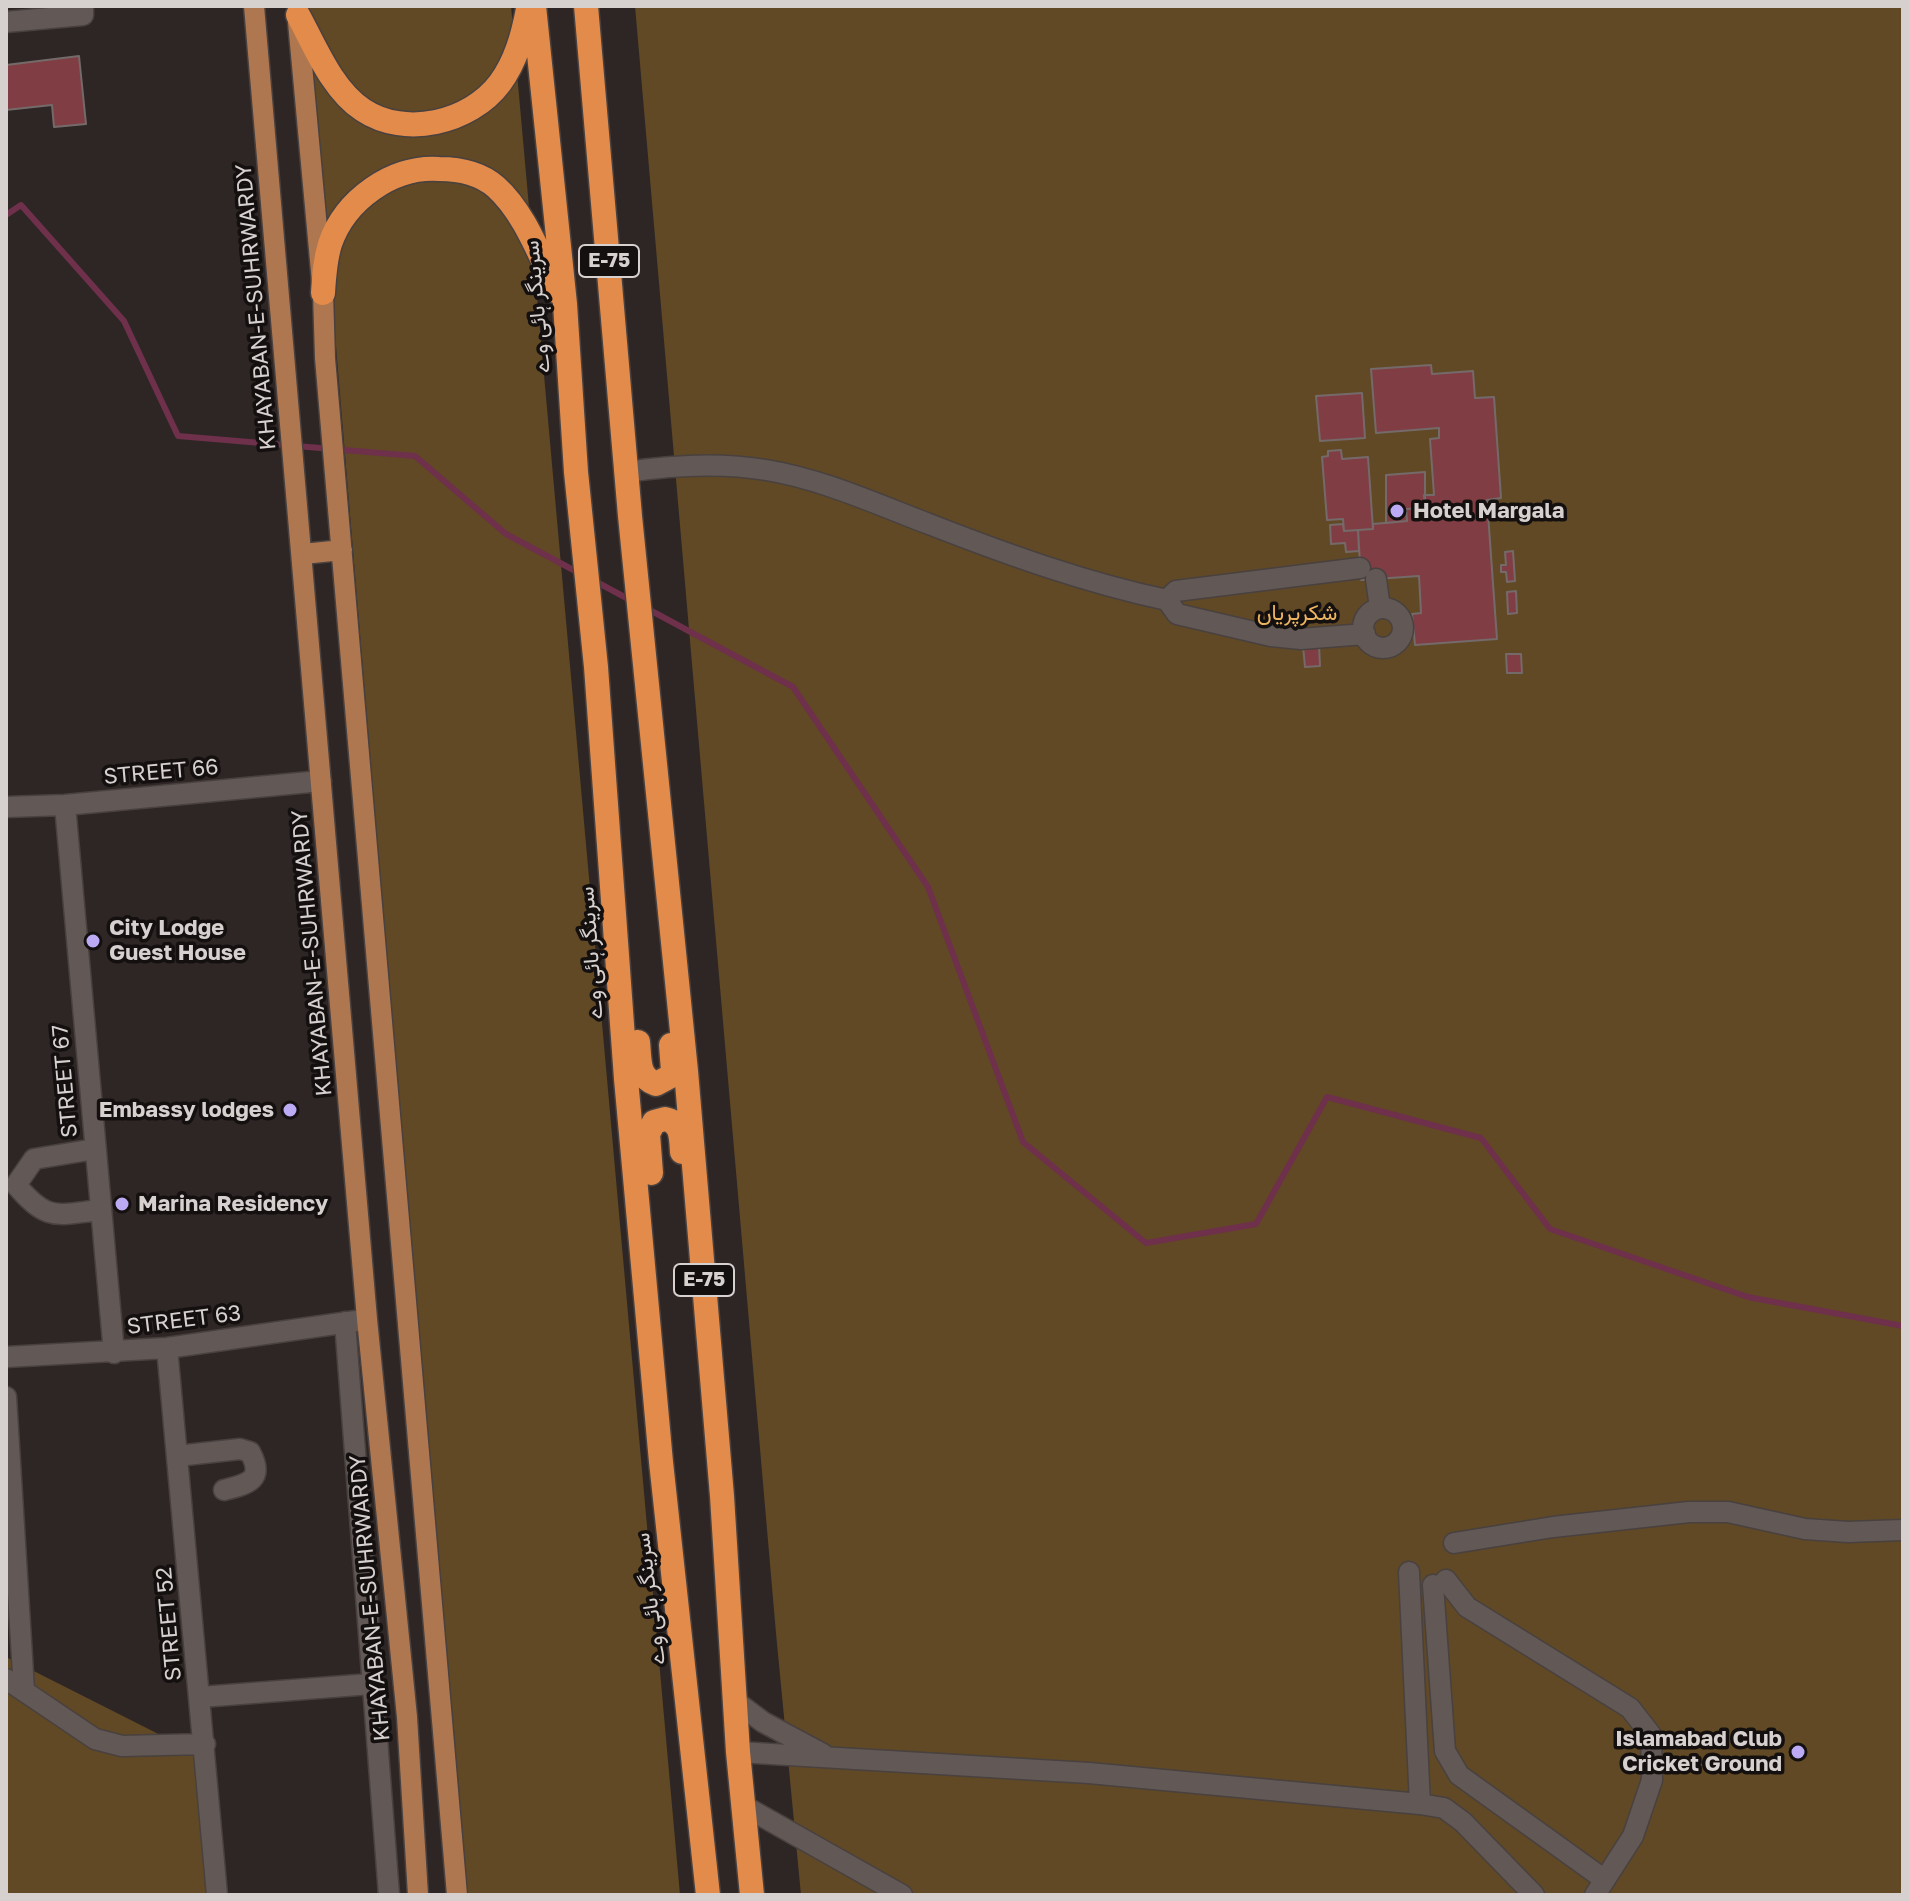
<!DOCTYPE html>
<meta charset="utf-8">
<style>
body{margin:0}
#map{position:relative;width:1909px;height:1901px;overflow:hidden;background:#2e2624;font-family:"Golos Text",sans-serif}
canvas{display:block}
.frame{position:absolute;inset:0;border:8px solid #d6d0cf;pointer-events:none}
</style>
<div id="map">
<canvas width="1909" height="1901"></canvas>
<div class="frame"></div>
</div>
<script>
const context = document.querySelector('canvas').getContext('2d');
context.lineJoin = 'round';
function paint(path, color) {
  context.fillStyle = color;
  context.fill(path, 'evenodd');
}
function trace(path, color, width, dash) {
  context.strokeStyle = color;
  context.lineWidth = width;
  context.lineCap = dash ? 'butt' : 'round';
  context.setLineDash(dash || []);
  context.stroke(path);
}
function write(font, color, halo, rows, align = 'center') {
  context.font = font + ' "Golos Text",Vazirmatn,sans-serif';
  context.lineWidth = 7;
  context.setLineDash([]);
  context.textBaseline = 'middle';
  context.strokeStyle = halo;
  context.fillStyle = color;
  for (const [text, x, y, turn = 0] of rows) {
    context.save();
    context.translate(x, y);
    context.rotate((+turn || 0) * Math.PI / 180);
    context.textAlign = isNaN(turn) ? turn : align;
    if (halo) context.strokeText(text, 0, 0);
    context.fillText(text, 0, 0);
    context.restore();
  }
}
paint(new Path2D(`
 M 305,6 L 511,6 L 680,1895 L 465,1895 L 332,298 Z
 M 635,6 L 1903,6 L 1903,1895 L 801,1895 L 776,1633 Z
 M 6,1657 L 196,1753 L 212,1895 L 6,1895 Z`), '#614925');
trace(new Path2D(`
 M 6,215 L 21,205 L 124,321 L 178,436 L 415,456 L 506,534 L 579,573
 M 593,580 L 632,601
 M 646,608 L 793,687 L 928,887 L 1023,1142 L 1146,1243 L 1256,1224 L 1327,1097 L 1481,1138 L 1550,1229 L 1748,1297 L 1903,1326`), '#6e304b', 6);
const building = new Path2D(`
 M 79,56 L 86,124 L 54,127 L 52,105 L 6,110 L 6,65 Z
 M 1431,365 L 1432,374 L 1473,371 L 1475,398 L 1494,397 L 1501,498 L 1487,500 L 1497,639 L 1415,645 L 1412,614 L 1421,613 L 1419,576 L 1361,580 L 1358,530 L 1373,529 L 1373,524 L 1407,521 L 1406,509 L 1425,508 L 1424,495 L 1434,495 L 1430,439 L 1439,438 L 1439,428 L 1376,433 L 1371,369 Z
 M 1362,393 L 1365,438 L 1320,441 L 1316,396 Z
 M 1341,450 L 1342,459 L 1368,457 L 1373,529 L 1344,531 L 1343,519 L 1327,520 L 1322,457 L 1328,456 L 1328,451 Z
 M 1425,472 L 1425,508 L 1406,509 L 1407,521 L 1386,523 L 1386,475 Z
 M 1343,524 L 1344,531 L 1358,530 L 1359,551 L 1346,552 L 1345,543 L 1331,544 L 1330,525 Z
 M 1513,551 L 1515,581 L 1507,582 L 1506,572 L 1501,572 L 1501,565 L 1506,565 L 1505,552 Z
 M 1516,591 L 1517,613 L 1508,614 L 1507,592 Z
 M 1319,645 L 1320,666 L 1305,667 L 1303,646 Z
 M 1506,654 L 1521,654 L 1522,673 L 1507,673 Z`);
paint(building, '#803e44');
trace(building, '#746a6a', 2);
const minor = new Path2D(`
 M 6,22 L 83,15 L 83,6
 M 626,472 C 673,465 719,462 766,470 C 822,479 876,504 929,524 C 1006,554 1086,583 1167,600 L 1177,614 L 1271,636 L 1301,639 L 1365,634
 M 1376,579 L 1380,608
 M 1167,600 L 1176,591 L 1360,568
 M1363 628a20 20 0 1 1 40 0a20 20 0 1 1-40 0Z
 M 65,805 L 114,1353
 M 6,807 L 65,805 L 321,781
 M 95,1149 L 34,1159 L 16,1185 C 48,1222 55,1215 101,1210
 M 345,1322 L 389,1895
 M 167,1348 L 217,1895
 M 6,1357 L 167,1348 L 356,1321
 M 6,1397 L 24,1690
 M 177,1456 L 240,1449 L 250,1452 C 265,1480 248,1484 224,1490
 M 1454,1543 L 1553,1527 L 1689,1512 L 1728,1512 L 1805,1529 L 1848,1532 L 1903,1530
 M 1409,1572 L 1420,1804
 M 1446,1580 L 1467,1607 L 1630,1708 L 1651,1735 L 1652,1780 L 1633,1836 L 1595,1895
 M 1433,1585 L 1445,1751 L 1459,1775 L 1605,1880
 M 6,1679 L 95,1739 L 122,1746 L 205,1744
 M 201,1697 L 371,1684
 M 735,1701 L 763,1722 L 823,1754
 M 738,1752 L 1089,1773 L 1420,1804 L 1444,1808 L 1463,1822 L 1534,1895
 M 744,1806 L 902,1895`);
const major = new Path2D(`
 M 254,6 L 367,1319 L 407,1717 L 418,1895
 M 298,22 L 323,293 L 325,358 L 457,1895
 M 303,554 L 342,550`);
const highway = new Path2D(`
 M 534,6 L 565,304 L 576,472 L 596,667 L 626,1079 L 661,1462 L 708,1895
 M 586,6 L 630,516 L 686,1071 L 722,1496 L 738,1752 L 752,1895
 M 298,15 C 315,46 332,90 363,110 C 405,138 470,123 500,83 C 516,61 523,35 528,9
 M 323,293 C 324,276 325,260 330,244 C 345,200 392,166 439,169 C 459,169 480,173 496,187 C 525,213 540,257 558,292
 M 638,1042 C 640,1059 637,1077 656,1084 L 671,1076 L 673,1071 L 671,1045
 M 651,1173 L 648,1134 L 654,1122 L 665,1119 C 682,1122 681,1138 682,1152`);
trace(minor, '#48413f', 23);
trace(major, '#48413f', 23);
trace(highway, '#48413f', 27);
trace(minor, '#625956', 20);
trace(major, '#af774f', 20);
trace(highway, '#e28b4a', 24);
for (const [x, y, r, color] of [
 [1397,511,8,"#bcaaf5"],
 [93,941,8,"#bcaaf5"],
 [290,1110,8,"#bcaaf5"],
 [122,1204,8,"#bcaaf5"],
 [1798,1752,8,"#bcaaf5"]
]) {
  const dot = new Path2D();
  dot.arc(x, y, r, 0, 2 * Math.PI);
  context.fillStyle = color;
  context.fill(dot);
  trace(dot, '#14100f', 3);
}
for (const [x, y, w] of [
 [609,261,60],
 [704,1280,60]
]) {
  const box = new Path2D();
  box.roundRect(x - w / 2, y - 16, w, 32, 6);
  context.fillStyle = '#14100f';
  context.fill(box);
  trace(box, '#d6d0cf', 2);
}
write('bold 20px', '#d6d0cf', null, [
 ["E-75",609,261],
 ["E-75",704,1280]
]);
write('22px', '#d6d0cf', '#14100f', [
 ["KHAYABAN-E-SUHRWARDY",256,307,-95],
 ["سرینگر ہائی وے",537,307,-95],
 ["STREET 66",161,772,-5],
 ["KHAYABAN-E-SUHRWARDY",312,953,-95],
 ["سرینگر ہائی وے",591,953,-94],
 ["STREET 67",65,1081,-95],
 ["STREET 63",184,1320,-7],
 ["KHAYABAN-E-SUHRWARDY",370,1598,-95],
 ["سرینگر ہائی وے",650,1599,-97],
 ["STREET 52",169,1624,-95]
]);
write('bold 22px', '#d6d0cf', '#14100f', [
 ["Hotel Margala",1413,511],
 ["City Lodge",109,928],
 ["Guest House",109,953],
 ["Embassy lodges",274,1110,"right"],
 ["Marina Residency",138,1204],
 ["Islamabad Club",1782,1739,"right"],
 ["Cricket Ground",1782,1764,"right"]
], 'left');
write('22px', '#eeb560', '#14100f', [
 ["شکرپریاں",1297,613]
]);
</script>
